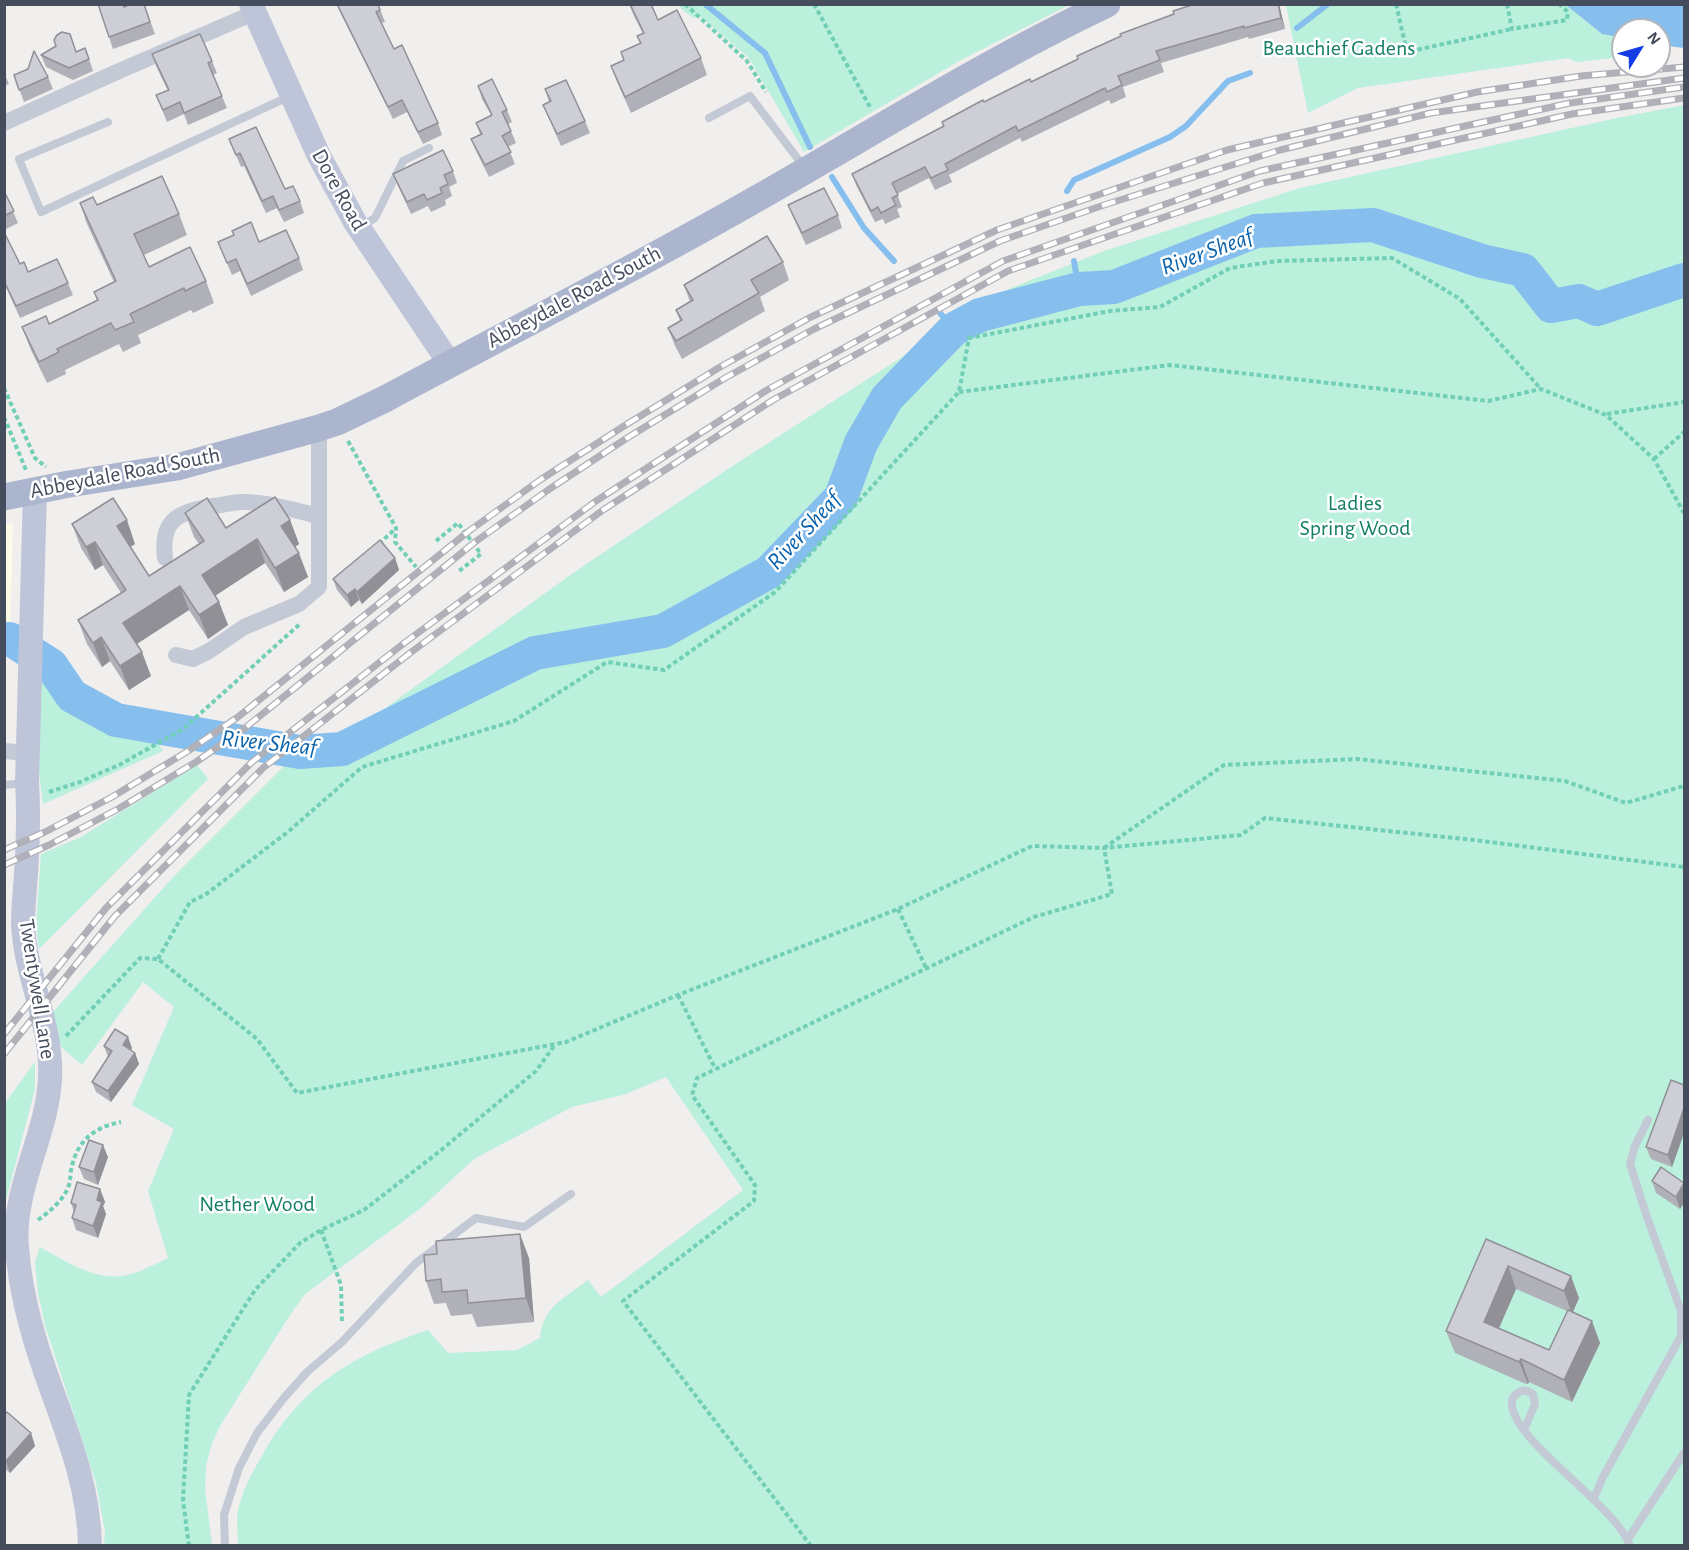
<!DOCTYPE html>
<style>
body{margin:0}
#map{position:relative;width:1689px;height:1550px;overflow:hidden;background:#f1eeee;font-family:"Alegreya Sans",sans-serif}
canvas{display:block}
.frame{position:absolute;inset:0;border:6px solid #454c5c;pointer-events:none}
.north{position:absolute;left:1611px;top:18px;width:60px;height:60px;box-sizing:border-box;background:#fff;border:2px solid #b5b7be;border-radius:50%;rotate:53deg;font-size:16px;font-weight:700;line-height:24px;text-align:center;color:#454c5c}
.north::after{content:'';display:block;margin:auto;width:21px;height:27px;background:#133ce5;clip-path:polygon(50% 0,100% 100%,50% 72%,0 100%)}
</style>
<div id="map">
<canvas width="1689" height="1550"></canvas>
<div class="frame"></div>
<div class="north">N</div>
</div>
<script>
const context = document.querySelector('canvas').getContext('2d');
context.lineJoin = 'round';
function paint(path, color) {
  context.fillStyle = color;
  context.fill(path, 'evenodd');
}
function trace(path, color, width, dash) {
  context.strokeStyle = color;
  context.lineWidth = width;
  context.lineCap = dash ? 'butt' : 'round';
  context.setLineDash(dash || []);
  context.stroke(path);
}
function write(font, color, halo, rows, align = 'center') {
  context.font = font + ' "Alegreya Sans",sans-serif';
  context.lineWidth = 5;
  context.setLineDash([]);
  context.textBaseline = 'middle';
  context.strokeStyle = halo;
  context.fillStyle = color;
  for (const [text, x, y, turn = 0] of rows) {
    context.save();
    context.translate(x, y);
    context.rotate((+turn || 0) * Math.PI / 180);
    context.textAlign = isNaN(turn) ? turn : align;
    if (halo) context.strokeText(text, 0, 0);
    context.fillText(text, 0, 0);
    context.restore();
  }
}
paint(new Path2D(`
 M 13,523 L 10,639 L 5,639 L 5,524 Z`), '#fcfbe6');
paint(new Path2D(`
 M 677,5 L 1069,5 L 961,60 L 804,152 L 749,58 L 700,16 L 693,18 Z
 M 1286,5 L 1566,5 L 1602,34 L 1623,38 L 1623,57 L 1577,62 L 1568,58 L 1358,88 L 1308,113 Z
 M 1684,105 L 1684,1545 L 238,1545 C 238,1536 237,1527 237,1518 C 239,1495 252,1473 263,1454 C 303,1384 353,1355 428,1330 L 448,1353 L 517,1350 L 540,1338 C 542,1307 566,1297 588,1280 L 601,1297 L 743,1190 L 666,1077 L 626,1094 L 572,1107 L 474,1159 L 421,1208 L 305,1294 L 290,1315 L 220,1426 L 211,1446 L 206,1467 L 205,1489 L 212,1545 L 104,1545 L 105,1532 L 96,1483 L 45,1325 L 38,1293 L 35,1262 L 40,1247 C 67,1262 96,1282 128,1275 C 142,1271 155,1264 168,1258 L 148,1191 L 174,1129 L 132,1105 L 174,1007 L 143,982 L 82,1065 L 61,1047 L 52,1013 L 174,876 L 287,763 L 359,727 L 573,573 L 734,465 L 916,348 L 947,320 L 1011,288 L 1104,251 L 1300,188 L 1617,118 Z
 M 51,665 L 72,696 L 116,720 L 147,726 L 163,751 L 43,804 L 38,763 L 37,667 Z
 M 197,765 L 208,779 L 39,949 L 36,925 L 41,854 L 81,837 Z
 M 35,1062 L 35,1089 L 5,1204 L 5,1103 Z`), '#baf0dc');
paint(new Path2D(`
 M 1566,5 L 1684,5 L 1684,48 L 1659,45 L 1659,30 L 1623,30 L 1623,38 L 1602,34 Z`), '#86bfee');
trace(new Path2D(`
 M 705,4 L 765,53 L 810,147
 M 1297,28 L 1328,4
 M 832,177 L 864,228 L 894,261
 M 1067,191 L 1074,180 L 1170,137 L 1186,126 L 1228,81 L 1250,73
 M 1074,261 L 1079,289
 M 940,313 L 954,329`), '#86bfee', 6);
trace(new Path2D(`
 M 4,639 L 10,639 L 51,665 L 72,696 L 116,720 L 300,752 L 342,749 L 535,653 L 663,631 L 769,572 L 841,497 L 861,443 L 887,398 L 954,329 L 980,315 L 1079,289 L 1114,287 L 1256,231 L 1373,225 L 1482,261 L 1523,270 L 1551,306 L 1579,301 L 1597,309 L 1684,280`), '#86bfee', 34);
trace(new Path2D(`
 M 685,4 L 747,61 L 766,92
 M 814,4 L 871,109
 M 1396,4 L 1407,52 L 1512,29
 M 1507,4 L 1512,29 L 1567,20 L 1568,12 L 1559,4
 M 4,388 L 35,458 L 46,467
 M 959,392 L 1170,365 L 1488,401 L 1541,389 L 1606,415 L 1654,459 L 1684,513
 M 1607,414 L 1684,402
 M 4,417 L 26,470
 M 348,441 L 396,528 L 395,542 L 416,567
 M 1654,459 L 1684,432
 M 436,541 L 458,523 L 481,554 L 459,571
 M 379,544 L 396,528
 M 49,792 L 80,782 L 121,764 L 183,729 L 301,623
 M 1104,848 L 1224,765 L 1357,759 L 1565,781 L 1626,803 L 1684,786
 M 898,909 L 927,970
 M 158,959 L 190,902 L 205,895 L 289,831 L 362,767 L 514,721 L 607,662 L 664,670 L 775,592 L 959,392 L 969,338 L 1110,311 L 1160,307 L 1230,268 L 1277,261 L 1392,258 L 1460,299 L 1541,389
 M 678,995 L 715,1068
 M 66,1036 L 140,958 L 158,959 L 257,1039 L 297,1093 L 566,1042 L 678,995 L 898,909 L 1032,846 L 1104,848 L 1241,835 L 1265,818 L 1474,840 L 1684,867
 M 38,1220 C 50,1211 64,1200 69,1185 C 71,1179 70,1172 72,1166 C 78,1140 95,1127 121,1122
 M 321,1230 L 341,1285 L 342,1322
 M 189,1546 L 183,1500 L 189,1395 L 255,1290 L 300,1243 L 321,1230 L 364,1210 L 440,1151 L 536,1071 L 554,1046
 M 811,1546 L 623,1301 L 754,1201 L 755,1185 L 692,1095 L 697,1078 L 1034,917 L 1112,894 L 1104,848`), '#71cfb7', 4, [4.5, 3]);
trace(new Path2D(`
 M 709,118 L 750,96 L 804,167
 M 108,122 L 19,159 L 41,212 L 290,96
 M 362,226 L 375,218 L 403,161 L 429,148
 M 4,785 L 26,783
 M 1524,1430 L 1535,1404 L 1533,1394 L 1525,1390 C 1519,1392 1513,1394 1512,1401 C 1508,1439 1616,1504 1630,1546
 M 1594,1498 L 1603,1477 L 1681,1336 L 1681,1311 L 1646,1214 L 1630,1164 L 1635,1146 L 1648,1120
 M 1628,1539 L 1684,1453
 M 225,1546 L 224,1515 L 239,1468 L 257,1433 L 283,1399 L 307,1372 L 342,1342 L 416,1263 L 476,1218 L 524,1227 L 571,1194`), '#c4c9d6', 8);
trace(new Path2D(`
 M 4,123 L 119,71 L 254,13
 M 165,558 C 160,519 179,512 213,506 C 224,505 235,501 246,502 C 268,502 297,511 319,516
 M 176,655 L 193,659 L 209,651 L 244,627 L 299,604 L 319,587 L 319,428
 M 4,751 L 28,753`), '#c4c9d6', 16);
trace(new Path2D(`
 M 251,4 L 319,156 L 355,222 L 450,364
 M 35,490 L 27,783 C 29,813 28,843 26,873 C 25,890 23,907 23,923 C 25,976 53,1026 50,1079 C 47,1136 12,1189 17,1247 C 20,1289 31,1331 45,1371 C 65,1428 89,1483 90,1546`), '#bfc5d8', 24);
trace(new Path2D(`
 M 4,497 L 69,484 L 177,467 L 319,428 L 337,422 L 385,399 C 504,335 624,274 742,207 C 863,139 981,64 1107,4`), '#acb5ce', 27);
const rail = new Path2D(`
 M 4,850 L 45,832 L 112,797 L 188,751 L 238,717 L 469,531 L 540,480 L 624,426 L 720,367 L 809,318 L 997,230 L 1227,150 L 1477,92 L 1581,76 L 1684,67
 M 4,865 L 49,845 L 118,809 L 196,762 L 245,728 L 475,542 L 548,490 L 627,438 L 725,378 L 814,329 L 1000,241 L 1104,205 L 1280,150 L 1431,113 L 1684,78
 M 4,1034 L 106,908 L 252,762 L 403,644 L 596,501 L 767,390 L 1003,261 L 1260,171 L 1570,103 L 1684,87
 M 4,1054 L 115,916 L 263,768 L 410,653 L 603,510 L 773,400 L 1008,271 L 1263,183 L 1572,114 L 1684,98`);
trace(rail, '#b0b1b8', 7);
trace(rail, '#fff', 4.5, [14]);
paint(new Path2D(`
 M 98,4 L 124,7 L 144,4 L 155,34 L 113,49 Z
 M 336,4 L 378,4 L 385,22 L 381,23 L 394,49 L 438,123 L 442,135 L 423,144 L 407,112 L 393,119 Z
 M 629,4 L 651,4 L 658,20 L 701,58 L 707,75 L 631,113 L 617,82 L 611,66 L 624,60 L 621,52 L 640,44 L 637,36 L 643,34 L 633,14 Z
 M 1279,4 L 1285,29 L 1249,39 L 1248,37 L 1161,63 L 1164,72 L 1123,87 L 1126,97 L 1111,104 L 1109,100 L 1022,142 L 1020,138 L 949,175 L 952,182 L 935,190 L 929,178 L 897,194 L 902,207 L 897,209 L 900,217 L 885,224 L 883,219 L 875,222 L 856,185 L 852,174 L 943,127 L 942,122 L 984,102 L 1031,82 L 1078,59 Z
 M 76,52 L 89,59 L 93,71 L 73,80 L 46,67 L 41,55 Z
 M 152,54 L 212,61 L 217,73 L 213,75 L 227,108 L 188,125 L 184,114 L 167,122 L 156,95 L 168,91 L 156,66 Z
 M 4,73 L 9,84 L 4,86 Z
 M 14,75 L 48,77 L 53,89 L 24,102 Z
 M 478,86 L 507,110 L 512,122 L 508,124 L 516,143 L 508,147 L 515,164 L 489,177 L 476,151 L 471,139 L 480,134 L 476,123 L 491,115 L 482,99 Z
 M 545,89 L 585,121 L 590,133 L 561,146 L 543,105 L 549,102 Z
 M 229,139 L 285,189 L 300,201 L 304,213 L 284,222 L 277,208 L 266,213 L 244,166 L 241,167 Z
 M 453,171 L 457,183 L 449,187 L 452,196 L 445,200 L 446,205 L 431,212 L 428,206 L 411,214 L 398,186 L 393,174 Z
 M 4,191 L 18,223 L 4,230 Z
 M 80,203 L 179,214 L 187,235 L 144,255 L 149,267 L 206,281 L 214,303 L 193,313 L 191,310 L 138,335 L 141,343 L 123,352 L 119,344 L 65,370 L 66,374 L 47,383 L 30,348 L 22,327 L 49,324 L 97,301 L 94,292 L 114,282 L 87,224 Z
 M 788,205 L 838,215 L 842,228 L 806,245 L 793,217 Z
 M 232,231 L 299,258 L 303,270 L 251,296 L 240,271 L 232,275 L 218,242 L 234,236 Z
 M 4,232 L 20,264 L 28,272 L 68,283 L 73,295 L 20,318 L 4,283 Z
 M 783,262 L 789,280 L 760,297 L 765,311 L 682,359 L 675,346 L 668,328 L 680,321 L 676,310 L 690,302 L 684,285 Z
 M 185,513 L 226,528 L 290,520 L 299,544 L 295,547 L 308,577 L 284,592 L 265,563 L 215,596 L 219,602 L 228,625 L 208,639 L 189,610 L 137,644 L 151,676 L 129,690 L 110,661 L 102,667 L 87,644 L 78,620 L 121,593 L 103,565 L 95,570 L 81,548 L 72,524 L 135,544 L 130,547 L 149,576 L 199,544 L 194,537 Z
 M 395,558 L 399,570 L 362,604 L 359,600 L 351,607 L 337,590 L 333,579 Z
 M 104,1046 L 132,1048 L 131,1050 L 135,1053 L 139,1064 L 111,1102 L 96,1092 L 92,1082 L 108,1057 Z
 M 1684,1085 L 1684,1133 L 1672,1167 L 1651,1159 L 1646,1147 Z
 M 108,1157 L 98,1185 L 84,1179 L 79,1167 Z
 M 1652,1181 L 1684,1183 L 1684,1203 L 1680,1209 L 1656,1193 Z
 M 100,1189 L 105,1202 L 103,1206 L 106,1214 L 98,1238 L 76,1230 L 72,1218 L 74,1212 L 71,1203 Z
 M 1486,1239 L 1579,1298 L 1573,1312 L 1600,1343 L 1572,1402 L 1529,1382 L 1528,1384 L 1526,1384 L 1455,1353 L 1446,1331 ZM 1516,1289 L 1567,1311 L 1549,1350 L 1499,1328 Z
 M 529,1258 L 534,1322 L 477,1327 L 472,1314 L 451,1316 L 446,1303 L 434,1304 L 426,1281 Z
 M 4,1415 L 31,1433 L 35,1446 L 10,1473 L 4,1468 Z`), '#b0b1b8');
paint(new Path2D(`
 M 1278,4 L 1279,4 L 1285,29 L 1281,18 Z
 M 127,520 L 135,544 L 125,550 L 117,526 Z
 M 290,520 L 299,544 L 290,550 L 281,526 Z
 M 257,539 L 265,563 L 210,599 L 202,575 Z
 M 95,542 L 103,565 L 95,570 L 86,547 Z
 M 299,553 L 308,577 L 284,592 L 275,568 Z
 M 395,558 L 399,570 L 362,604 L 357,592 Z
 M 180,586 L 189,610 L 132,647 L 123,623 Z
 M 355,589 L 359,600 L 351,607 L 347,595 Z
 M 219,602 L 228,625 L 208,639 L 199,615 Z
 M 101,637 L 110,661 L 102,667 L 93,643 Z
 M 142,652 L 151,676 L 129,690 L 120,666 Z
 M 128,1037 L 132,1048 L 127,1056 L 123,1045 Z
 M 135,1053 L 139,1064 L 111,1102 L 108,1091 Z
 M 1684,1108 L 1684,1133 L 1672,1167 L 1668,1155 Z
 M 103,1145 L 108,1157 L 98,1185 L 94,1172 Z
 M 1684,1184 L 1684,1203 L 1680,1209 L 1676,1197 Z
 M 100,1189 L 105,1202 L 103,1206 L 106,1214 L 98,1238 L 93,1226 L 97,1200 Z
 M 520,1234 L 529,1258 L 534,1322 L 526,1298 Z
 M 1508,1266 L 1516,1289 L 1492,1344 L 1484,1322 Z
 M 1571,1276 L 1579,1298 L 1572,1314 L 1564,1291 Z
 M 1592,1321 L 1600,1343 L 1572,1402 L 1564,1380 Z
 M 1521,1359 L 1529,1382 L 1528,1384 L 1519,1362 Z
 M 31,1433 L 35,1446 L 10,1473 L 6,1461 Z`), '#909096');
const building = new Path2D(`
 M 98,4 L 123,4 L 124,7 L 130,4 L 144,4 L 150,22 L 109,37 Z
 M 337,4 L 378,4 L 380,10 L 376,12 L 394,49 L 402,45 L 438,123 L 418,132 L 402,100 L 388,107 Z
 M 630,4 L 651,4 L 658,20 L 677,10 L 701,58 L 625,97 L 611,66 L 624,60 L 621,52 L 641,43 L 637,36 L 644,33 Z
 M 1195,4 L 1278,4 L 1281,18 L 1244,28 L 1244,26 L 1156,51 L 1160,60 L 1118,76 L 1122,85 L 1107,92 L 1105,88 L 1018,131 L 1016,126 L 945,164 L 948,170 L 931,178 L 925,167 L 892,183 L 898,195 L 892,198 L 896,205 L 881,213 L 878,207 L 871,211 L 852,174 L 944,126 L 942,122 L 983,100 L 984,102 L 1030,79 L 1031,82 L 1078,59 L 1077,56 L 1121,36 L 1120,34 L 1174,14 L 1173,11 Z
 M 62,32 L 70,34 L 76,52 L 85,48 L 89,59 L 69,68 L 41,55 L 56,46 L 54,40 L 57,35 Z
 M 200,34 L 212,61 L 208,63 L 222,96 L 184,113 L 180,102 L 163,110 L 156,95 L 169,90 L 152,54 Z
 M 34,51 L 48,77 L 19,90 L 14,75 L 28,69 Z
 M 492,79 L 507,110 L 502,112 L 511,131 L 502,136 L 511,152 L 485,165 L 471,139 L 482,134 L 476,123 L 492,115 L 478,86 Z
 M 566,80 L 585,121 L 557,134 L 543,105 L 551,101 L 545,89 Z
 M 256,127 L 285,189 L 293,186 L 300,201 L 279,210 L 273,196 L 262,201 L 240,153 L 236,155 L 229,139 Z
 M 443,150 L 453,171 L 444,175 L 448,184 L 440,188 L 442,193 L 427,200 L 424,194 L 407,202 L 393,174 Z
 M 162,176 L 179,214 L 134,234 L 149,267 L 190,247 L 206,281 L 185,291 L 184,288 L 130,314 L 134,322 L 115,330 L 111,323 L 57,349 L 59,352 L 39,362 L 22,327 L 46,316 L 49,324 L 98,300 L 94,292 L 116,281 L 80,203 L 93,197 L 97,205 Z
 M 824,188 L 838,215 L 802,233 L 788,205 Z
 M 4,191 L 14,211 L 4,216 Z
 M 251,222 L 259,242 L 286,230 L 299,258 L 247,284 L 236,259 L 227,263 L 218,242 L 234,235 L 232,231 Z
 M 4,232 L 20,264 L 24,262 L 28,272 L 57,259 L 68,283 L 16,306 L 4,281 Z
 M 767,236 L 783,262 L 751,280 L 759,293 L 676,341 L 668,328 L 682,320 L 676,310 L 693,300 L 684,285 Z
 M 275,497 L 290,520 L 281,526 L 299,553 L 275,568 L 257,539 L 202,575 L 219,602 L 199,615 L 180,586 L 123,623 L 142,652 L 120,666 L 101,637 L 93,643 L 78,620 L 126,590 L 95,542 L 86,547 L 72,524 L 113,498 L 127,520 L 117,526 L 149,576 L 204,541 L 185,513 L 207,498 L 226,528 Z
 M 380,540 L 395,558 L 357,592 L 355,589 L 347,595 L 333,579 Z
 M 115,1029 L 128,1037 L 123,1045 L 135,1053 L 108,1091 L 92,1082 L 112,1051 L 104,1046 Z
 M 1671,1080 L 1684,1085 L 1684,1108 L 1668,1155 L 1646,1147 Z
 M 89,1140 L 103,1145 L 94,1172 L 79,1167 Z
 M 1661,1167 L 1684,1183 L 1676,1197 L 1652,1181 Z
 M 77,1182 L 100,1189 L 97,1200 L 102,1202 L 93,1226 L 72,1218 L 76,1205 L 71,1203 Z
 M 520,1234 L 526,1298 L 468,1303 L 467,1290 L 442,1292 L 441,1279 L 426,1281 L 424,1255 L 437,1254 L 436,1241 Z
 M 1486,1239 L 1571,1276 L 1564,1291 L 1508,1266 L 1484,1322 L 1549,1350 L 1568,1310 L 1592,1321 L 1564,1380 L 1521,1359 L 1519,1362 L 1517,1361 L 1446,1331 Z
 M 7,1412 L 31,1433 L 6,1461 L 4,1460 L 4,1415 Z`);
paint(building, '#cdced6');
trace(building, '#909096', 1.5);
write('22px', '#147f64', '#fff', [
 ["Beauchief Gadens",1339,48],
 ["Ladies",1355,503],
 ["Spring Wood",1355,528],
 ["Nether Wood",257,1204]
]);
write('22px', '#454c5c', '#fff', [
 ["Dore Road",339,190,61],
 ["Abbeydale Road South",574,297,-28],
 ["Abbeydale Road South",125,473,-11],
 ["Twentywell Lane",37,989,81]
]);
write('italic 24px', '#0862ac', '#fff', [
 ["River Sheaf",1207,252,-20],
 ["River Sheaf",804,531,-47],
 ["River Sheaf",269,743,6]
]);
</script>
